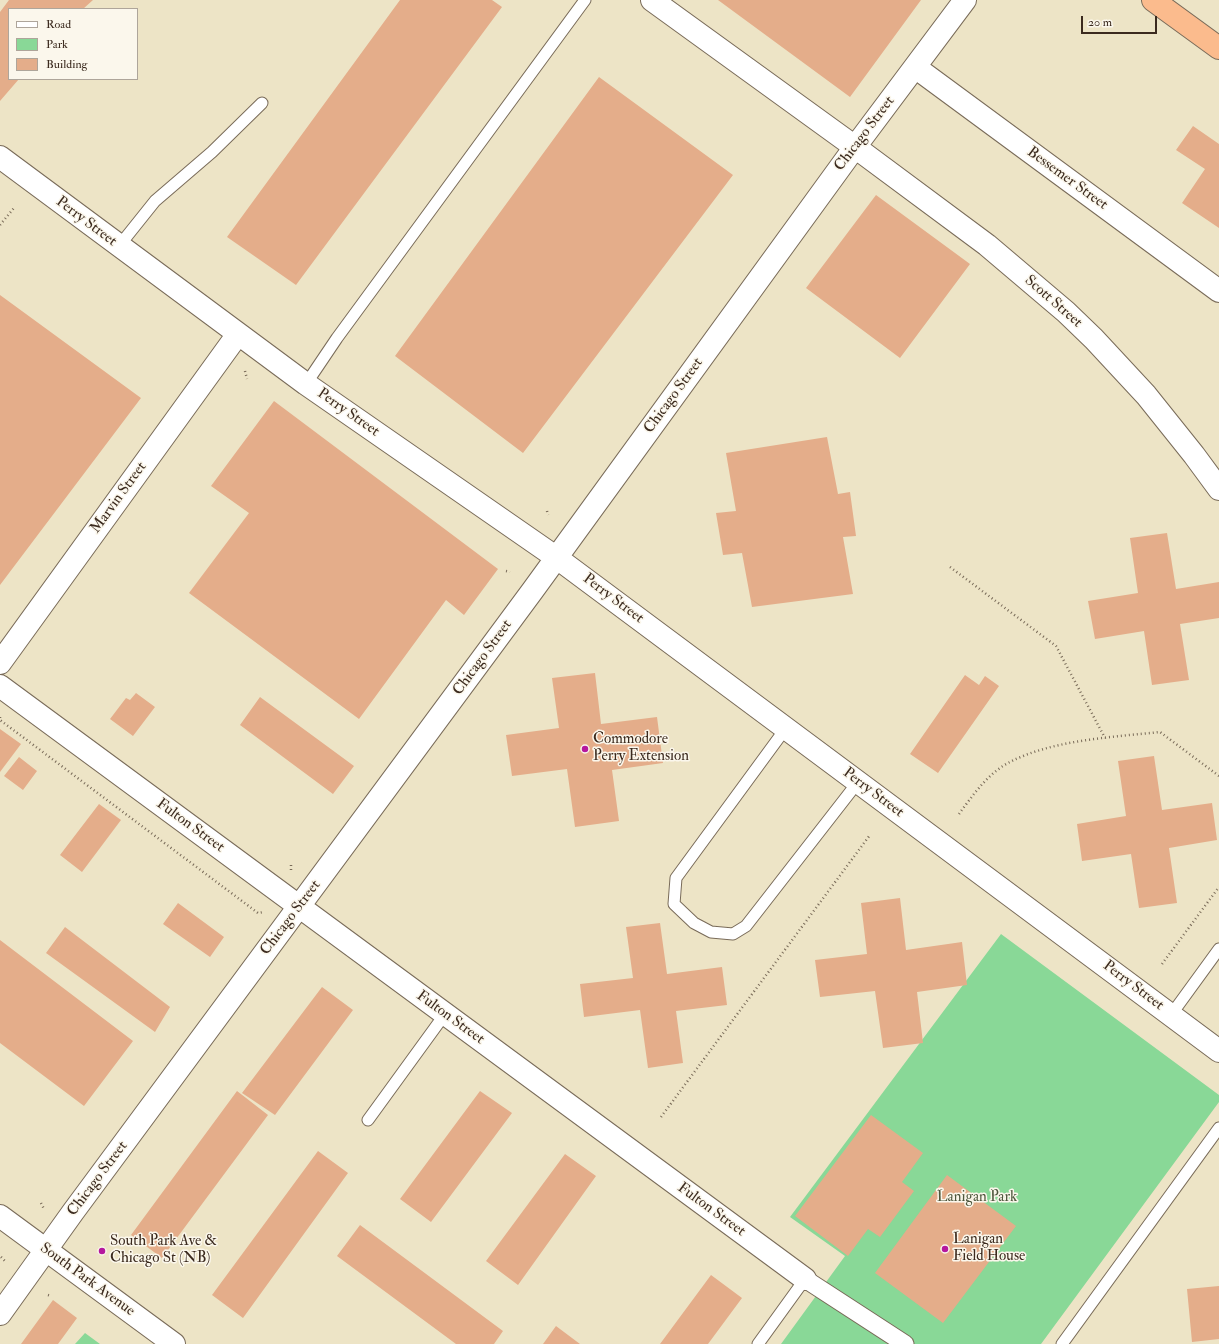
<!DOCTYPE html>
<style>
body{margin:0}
#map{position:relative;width:1219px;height:1344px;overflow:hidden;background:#ede4c6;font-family:"IM FELL Double Pica",serif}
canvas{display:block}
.legend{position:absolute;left:8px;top:8px;width:130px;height:72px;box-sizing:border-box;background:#fbf7ec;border:1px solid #aea59a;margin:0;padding:5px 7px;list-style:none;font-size:12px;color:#3b2a1e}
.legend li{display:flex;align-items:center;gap:8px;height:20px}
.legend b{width:20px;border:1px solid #aea59a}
.scale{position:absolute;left:1081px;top:16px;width:76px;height:18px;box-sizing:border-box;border:2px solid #3b2a1e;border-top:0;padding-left:5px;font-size:12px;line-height:14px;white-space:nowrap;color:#3b2a1e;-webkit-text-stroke:3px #fbf7ec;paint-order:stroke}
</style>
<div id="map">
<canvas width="1219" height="1344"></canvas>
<ul class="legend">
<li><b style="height:5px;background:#fff"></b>Road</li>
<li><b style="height:11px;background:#89d897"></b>Park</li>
<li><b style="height:11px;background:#e4ad8a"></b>Building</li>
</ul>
<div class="scale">20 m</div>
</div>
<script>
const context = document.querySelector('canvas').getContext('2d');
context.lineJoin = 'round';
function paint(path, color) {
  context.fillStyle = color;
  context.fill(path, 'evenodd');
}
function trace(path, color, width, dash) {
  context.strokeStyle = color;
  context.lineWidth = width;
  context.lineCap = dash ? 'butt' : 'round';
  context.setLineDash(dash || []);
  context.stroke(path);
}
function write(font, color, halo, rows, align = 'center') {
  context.font = font + ' "IM FELL Double Pica",serif';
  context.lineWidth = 3;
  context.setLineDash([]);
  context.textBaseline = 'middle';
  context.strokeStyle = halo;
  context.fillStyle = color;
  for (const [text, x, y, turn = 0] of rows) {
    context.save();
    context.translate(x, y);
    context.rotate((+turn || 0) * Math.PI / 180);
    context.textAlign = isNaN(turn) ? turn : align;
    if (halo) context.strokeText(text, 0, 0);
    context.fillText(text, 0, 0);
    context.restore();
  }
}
paint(new Path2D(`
 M 1001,934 L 1219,1095 L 1219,1102 L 1041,1344 L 781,1344 L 845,1256 L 790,1217 Z
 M 85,1333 L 100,1344 L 75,1344 Z`), '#89d897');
paint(new Path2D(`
 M 9,0 L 93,0 L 83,9 L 9,9 L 9,79 L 19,79 L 0,101 L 0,12 Z
 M 400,0 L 492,0 L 502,7 L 296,285 L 227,237 Z
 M 718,0 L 921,0 L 850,97 Z
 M 599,77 L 733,175 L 523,453 L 395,356 Z
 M 1193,126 L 1219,144 L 1219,228 L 1182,203 L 1205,169 L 1176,150 Z
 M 876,195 L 970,264 L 900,358 L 806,288 Z
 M 0,295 L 141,398 L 0,585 Z
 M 274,401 L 498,569 L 464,615 L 446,600 L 359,719 L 189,593 L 249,513 L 211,486 Z
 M 827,437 L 838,494 L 850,492 L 856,536 L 843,537 L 853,594 L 752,607 L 742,553 L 723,555 L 716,513 L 736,511 L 726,453 Z
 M 1167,533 L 1176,589 L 1219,582 L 1219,618 L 1180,624 L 1189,680 L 1152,685 L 1144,631 L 1095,639 L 1088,601 L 1138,593 L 1130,538 Z
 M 595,673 L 601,724 L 657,717 L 663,763 L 612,770 L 619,821 L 575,827 L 567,769 L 512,776 L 506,735 L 559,728 L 552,678 Z
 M 965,675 L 979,685 L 985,676 L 999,686 L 938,773 L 910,754 Z
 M 136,693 L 155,707 L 133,736 L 110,719 L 126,698 L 130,700 Z
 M 260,697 L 354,766 L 333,794 L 240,725 Z
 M 0,729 L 21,744 L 0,772 Z
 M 1154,756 L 1162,810 L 1212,803 L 1217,840 L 1169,848 L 1177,903 L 1139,908 L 1131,854 L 1082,861 L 1077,824 L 1126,816 L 1118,761 Z
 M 19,757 L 37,771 L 23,790 L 4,776 Z
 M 99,804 L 121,820 L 82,872 L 60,855 Z
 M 900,898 L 906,950 L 962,942 L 967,985 L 917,992 L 923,1043 L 883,1048 L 875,991 L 820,997 L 815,960 L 867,954 L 861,903 Z
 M 178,903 L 224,937 L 210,957 L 163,924 Z
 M 660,923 L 667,974 L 722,967 L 727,1005 L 676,1011 L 683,1063 L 648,1068 L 640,1010 L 584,1017 L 580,984 L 633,978 L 626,927 Z
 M 65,927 L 170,1007 L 155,1032 L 46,953 Z
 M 0,940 L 133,1041 L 84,1106 L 0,1043 Z
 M 322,987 L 353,1010 L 275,1115 L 242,1093 Z
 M 237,1091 L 268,1115 L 162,1258 L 131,1235 Z
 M 480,1091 L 512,1113 L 431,1222 L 400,1199 Z
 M 871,1115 L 923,1153 L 902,1182 L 914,1191 L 880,1237 L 868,1229 L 848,1256 L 795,1216 Z
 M 318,1151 L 348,1173 L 243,1318 L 212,1295 Z
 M 565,1154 L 596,1176 L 518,1285 L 486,1261 Z
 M 947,1175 L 1016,1226 L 943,1323 L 875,1273 Z
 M 360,1225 L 503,1331 L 494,1344 L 456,1344 L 337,1256 Z
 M 711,1275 L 742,1298 L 708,1344 L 660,1344 Z
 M 1219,1286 L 1219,1339 L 1192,1342 L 1187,1289 Z
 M 53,1300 L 77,1318 L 58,1344 L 21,1344 Z
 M 556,1326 L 580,1344 L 543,1344 Z`), '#e4ad8a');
const service = new Path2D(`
 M 119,246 L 155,201 L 212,152 L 262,103
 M 306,384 L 337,338 L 585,0
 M 786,728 L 676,878 L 674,904 L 694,923 L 711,932 L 733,934 L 746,926 L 858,782
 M 1171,1015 L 1219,949
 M 368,1120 L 445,1014
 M 758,1344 L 805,1279
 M 1062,1344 L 1219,1128`);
const pedestrian = new Path2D(`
 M 805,1279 L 905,1344`);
const minor = new Path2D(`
 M 652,0 L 855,147 L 987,245 L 1066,312 L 1094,339 L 1146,395 L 1194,455 L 1219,489
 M 915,67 L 1219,291
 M 0,157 L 306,384 L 557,558 L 1219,1051
 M 0,663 L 238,334
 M 0,686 L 805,1279
 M 0,1314 L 73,1212 L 533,590 L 855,147 L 965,0`);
const tertiary = new Path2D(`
 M 0,1216 L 174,1344`);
const motorway = new Path2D(`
 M 1153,0 L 1219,48`);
trace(service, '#796b59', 13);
trace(pedestrian, '#796b59', 19);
trace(minor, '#796b59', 24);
trace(tertiary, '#796b59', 24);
trace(motorway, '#796b59', 24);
trace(new Path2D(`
 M 0,225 L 14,208
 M 245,371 L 247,379
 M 547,511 L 548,515
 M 950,567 L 1056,646 L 1105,738
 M 506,571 L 510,572
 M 0,717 L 0,720 L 258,913 L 264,912
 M 959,814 C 973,795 988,773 1010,762 C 1052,740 1113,737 1160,732 L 1219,776
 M 291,865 L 291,871
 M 1162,964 L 1219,887
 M 661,1117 L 870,835
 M 41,1203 L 44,1209
 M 1,1257 L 5,1261
 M 48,1295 L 51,1296`), '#796b59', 2.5, [1, 3]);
trace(service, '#fff', 11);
trace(pedestrian, '#fff', 17);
trace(minor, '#fff', 22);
trace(tertiary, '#fff', 22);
trace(motorway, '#fbbb8d', 22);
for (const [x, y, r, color] of [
 [585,749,4,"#b5179e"],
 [945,1249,4,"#b5179e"],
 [102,1251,4,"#b5179e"]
]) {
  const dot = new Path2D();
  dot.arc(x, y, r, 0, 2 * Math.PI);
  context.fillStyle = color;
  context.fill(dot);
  trace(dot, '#fbf7ec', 1.5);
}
write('15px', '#3b2a1e', '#fbf7ec', [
 ["Chicago Street",865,134,-53],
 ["Bessemer Street",1067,179,36],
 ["Perry Street",86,222,37],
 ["Scott Street",1053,302,41],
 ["Chicago Street",674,396,-54],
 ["Perry Street",348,413,35],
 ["Marvin Street",119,498,-54],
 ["Perry Street",613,599,37],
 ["Chicago Street",483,658,-54],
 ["Perry Street",873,793,37],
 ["Fulton Street",190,826,36],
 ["Chicago Street",291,918,-53],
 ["Perry Street",1133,986,37],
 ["Fulton Street",450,1018,36],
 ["Chicago Street",98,1179,-53],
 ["Fulton Street",711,1210,36],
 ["South Park Avenue",87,1280,36]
]);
write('15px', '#3b2a1e', '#fbf7ec', [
 ["Commodore",593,740],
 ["Perry Extension",593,757],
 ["Lanigan",953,1240],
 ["Field House",953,1257],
 ["South Park Ave &",110,1242],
 ["Chicago St (NB)",110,1259]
], 'left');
write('15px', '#4e563c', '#fbf7ec', [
 ["Lanigan Park",977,1198]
]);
</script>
